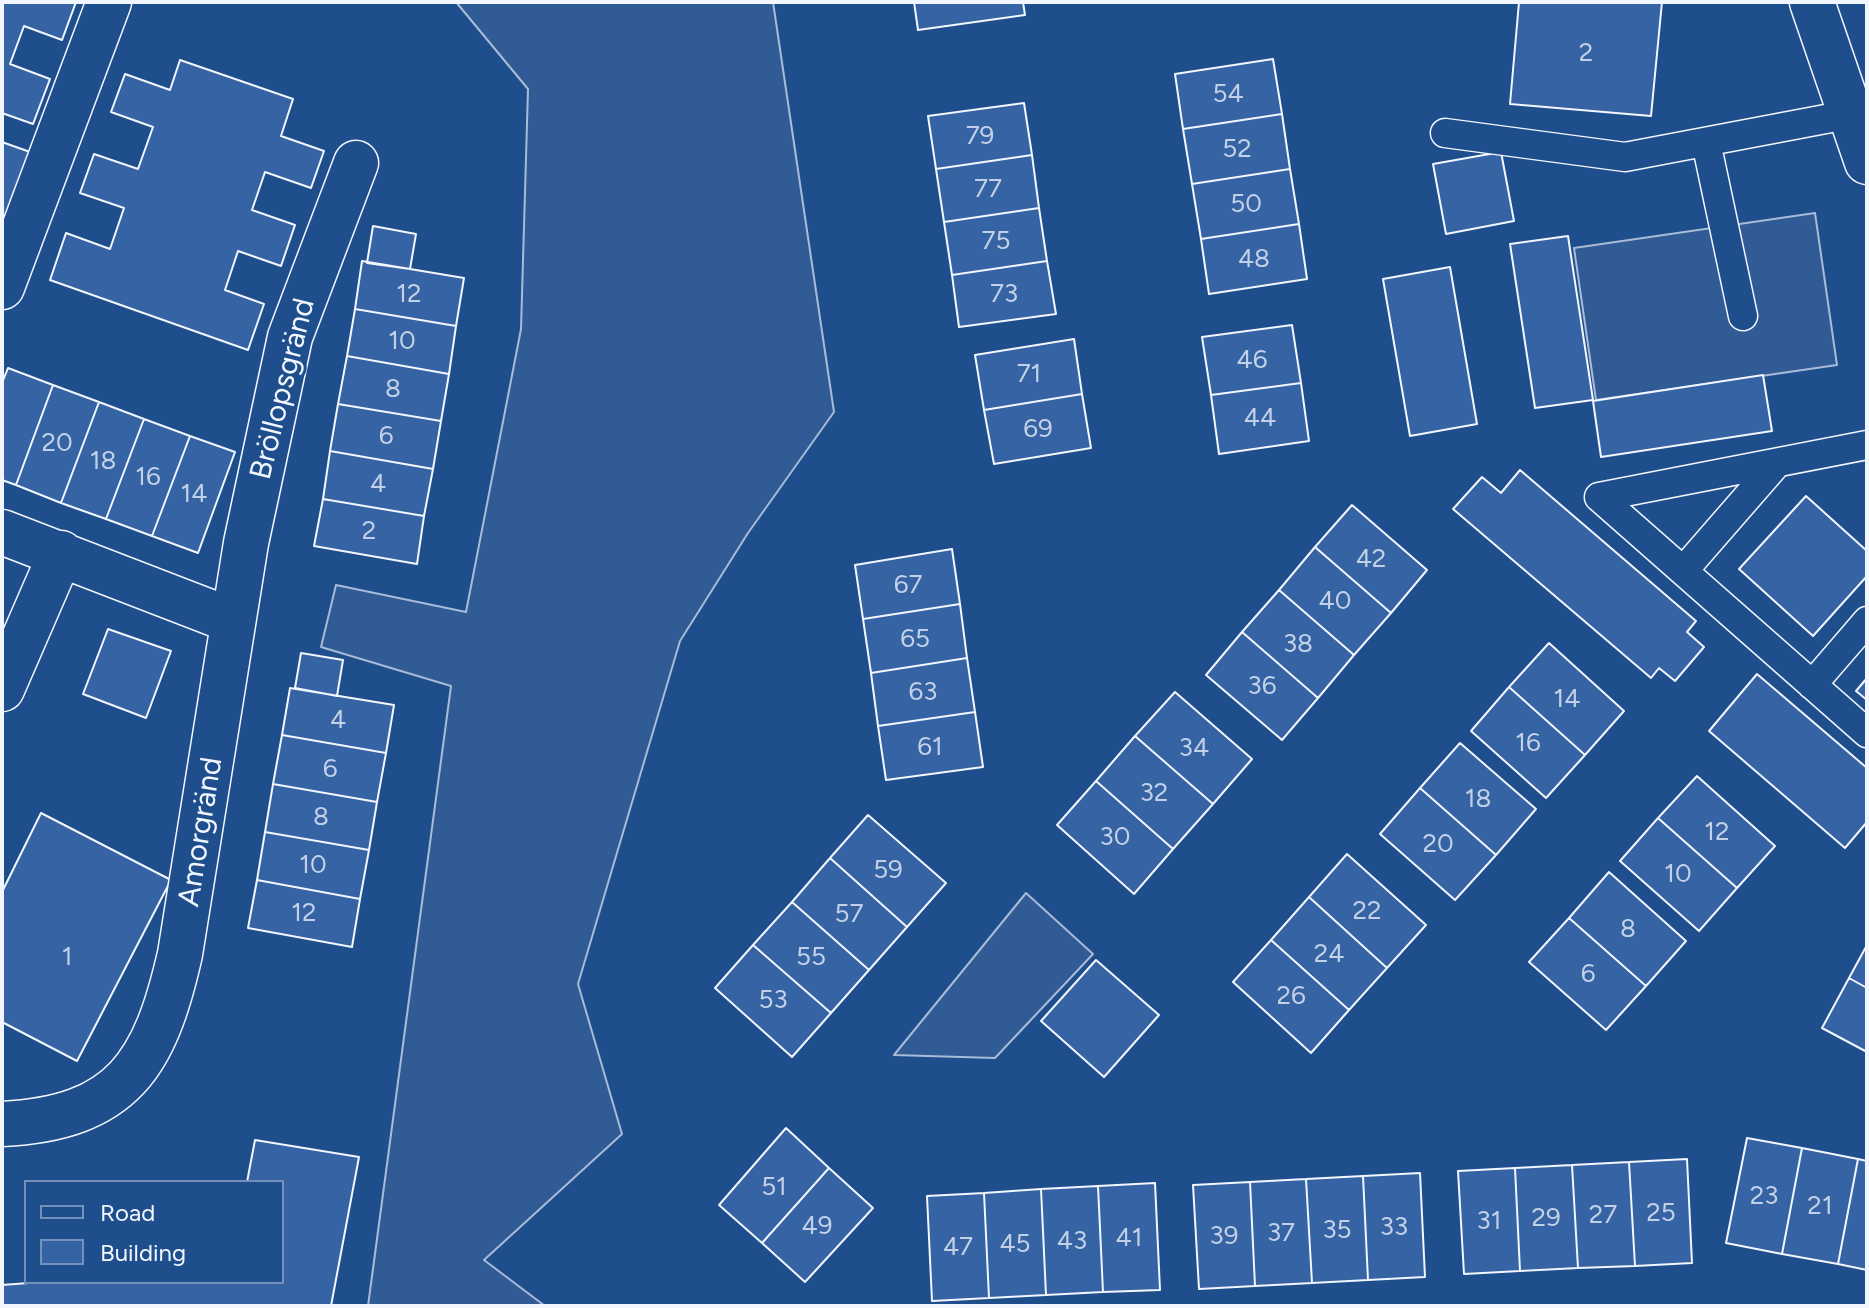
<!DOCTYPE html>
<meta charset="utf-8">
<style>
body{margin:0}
#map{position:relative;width:1869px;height:1308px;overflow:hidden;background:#1f4e8c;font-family:Figtree,sans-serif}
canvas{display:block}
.frame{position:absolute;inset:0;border:4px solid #f2f6ff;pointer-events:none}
.legend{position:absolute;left:24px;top:1180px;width:260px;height:104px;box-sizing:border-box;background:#1f4e8c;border:2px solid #7391ba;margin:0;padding:10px 14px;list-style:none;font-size:24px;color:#f2f6ff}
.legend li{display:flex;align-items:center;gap:16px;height:40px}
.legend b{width:40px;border:2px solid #7391ba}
</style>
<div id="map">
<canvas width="1869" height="1308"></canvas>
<div class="frame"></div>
<ul class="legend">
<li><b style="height:10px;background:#1f4e8c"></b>Road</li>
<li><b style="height:22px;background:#3563a3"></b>Building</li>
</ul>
</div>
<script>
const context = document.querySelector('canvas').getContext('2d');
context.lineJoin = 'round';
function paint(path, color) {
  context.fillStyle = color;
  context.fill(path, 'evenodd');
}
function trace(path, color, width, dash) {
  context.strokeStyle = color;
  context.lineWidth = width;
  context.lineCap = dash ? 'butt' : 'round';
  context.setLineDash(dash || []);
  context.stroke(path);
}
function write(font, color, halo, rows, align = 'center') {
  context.font = font + ' Figtree,sans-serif';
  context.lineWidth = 6;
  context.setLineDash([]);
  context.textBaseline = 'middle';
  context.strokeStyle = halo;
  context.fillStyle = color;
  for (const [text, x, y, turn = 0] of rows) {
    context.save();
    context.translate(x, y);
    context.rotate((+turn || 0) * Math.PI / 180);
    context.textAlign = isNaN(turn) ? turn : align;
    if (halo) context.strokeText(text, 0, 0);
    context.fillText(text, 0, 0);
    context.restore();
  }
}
const built = new Path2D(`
 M 456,2 L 773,2 L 834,412 L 748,533 L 680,641 L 578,984 L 622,1134 L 484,1260 L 545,1306 L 368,1306 L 451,686 L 321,647 L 336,585 L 466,612 L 521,329 L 528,89 Z
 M 1815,213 L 1837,365 L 1596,400 L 1574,248 Z
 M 1026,893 L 1093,954 L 995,1058 L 894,1055 Z`);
paint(built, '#305b95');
trace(built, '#a8bbd7', 2);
const building = new Path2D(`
 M 2,2 L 76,2 L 62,40 L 24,26 L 10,64 L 50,79 L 33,124 L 2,113 Z
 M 914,2 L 1023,2 L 1025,15 L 918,30 Z
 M 1519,2 L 1662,2 L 1651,116 L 1510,104 Z
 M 1273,59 L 1282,114 L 1183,129 L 1175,74 Z
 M 180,60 L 293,99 L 281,136 L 324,151 L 311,188 L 265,172 L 252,210 L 295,225 L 281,266 L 238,251 L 225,290 L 264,304 L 248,350 L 50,280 L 66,233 L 110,249 L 124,208 L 80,193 L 94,154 L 138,169 L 153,127 L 111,112 L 125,74 L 170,90 Z
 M 1024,103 L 1032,155 L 936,169 L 928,116 Z
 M 1282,114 L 1290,169 L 1192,184 L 1183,129 Z
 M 2,142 L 30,152 L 5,219 L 2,218 Z
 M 1501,152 L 1514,221 L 1446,234 L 1433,164 Z
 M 1032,155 L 1039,208 L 944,222 L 936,169 Z
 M 1290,169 L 1299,224 L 1201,239 L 1192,184 Z
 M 1039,208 L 1047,261 L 952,275 L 944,222 Z
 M 1299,224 L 1307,279 L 1209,294 L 1201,239 Z
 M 373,226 L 416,234 L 410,269 L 367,263 Z
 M 1568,236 L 1593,400 L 1535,408 L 1510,244 Z
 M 362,261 L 464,278 L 456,326 L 355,309 Z
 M 1047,261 L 1056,314 L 959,327 L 952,275 Z
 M 1450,267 L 1477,424 L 1410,436 L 1383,279 Z
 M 355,309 L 456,326 L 449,374 L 347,356 Z
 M 1292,325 L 1301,383 L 1211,395 L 1202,337 Z
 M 1074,339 L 1082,394 L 984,410 L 975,355 Z
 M 347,356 L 449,374 L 441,421 L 338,404 Z
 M 8,368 L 53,385 L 16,485 L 2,480 L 2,383 Z
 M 1763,375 L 1772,431 L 1601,457 L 1593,401 Z
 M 1301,383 L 1309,441 L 1219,454 L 1211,395 Z
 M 53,385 L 99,402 L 61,503 L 16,485 Z
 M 1082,394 L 1091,448 L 994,464 L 984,410 Z
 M 99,402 L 144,419 L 106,519 L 61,503 Z
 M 338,404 L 441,421 L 433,469 L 330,451 Z
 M 144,419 L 190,436 L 152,536 L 106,519 Z
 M 190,436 L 235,452 L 198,553 L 152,536 Z
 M 330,451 L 433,469 L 424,516 L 323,499 Z
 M 1520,470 L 1696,621 L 1687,632 L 1704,647 L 1675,681 L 1659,668 L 1651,678 L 1453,509 L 1482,477 L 1501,493 Z
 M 1806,496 L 1867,551 L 1867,576 L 1813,636 L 1739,569 Z
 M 323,499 L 424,516 L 417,564 L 314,546 Z
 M 1352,505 L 1427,570 L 1391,613 L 1315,547 Z
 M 1315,547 L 1391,613 L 1354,655 L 1279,590 Z
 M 952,549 L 960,604 L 863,619 L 855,565 Z
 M 1279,590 L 1354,655 L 1318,698 L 1242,632 Z
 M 960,604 L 967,658 L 871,673 L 863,619 Z
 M 108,629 L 171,651 L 146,718 L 83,694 Z
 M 1242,632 L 1318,698 L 1282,740 L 1206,675 Z
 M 1549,643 L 1624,711 L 1585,755 L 1509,687 Z
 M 301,653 L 343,660 L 337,696 L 295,688 Z
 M 967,658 L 975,712 L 878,726 L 871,673 Z
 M 1757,674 L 1867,768 L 1867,822 L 1845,848 L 1709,731 Z
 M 1867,678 L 1867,700 L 1856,691 Z
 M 1509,687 L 1585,755 L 1546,798 L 1471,731 Z
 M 290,688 L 394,705 L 386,753 L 282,735 Z
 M 1175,692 L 1252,759 L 1213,804 L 1135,736 Z
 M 975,712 L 983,767 L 886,780 L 878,726 Z
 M 282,735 L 386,753 L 377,802 L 273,784 Z
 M 1135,736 L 1213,804 L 1173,849 L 1096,781 Z
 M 1460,743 L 1536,809 L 1496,855 L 1420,788 Z
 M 1697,776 L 1775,846 L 1737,888 L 1658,818 Z
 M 1096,781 L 1173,849 L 1134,894 L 1057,825 Z
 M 273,784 L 377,802 L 369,850 L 265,832 Z
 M 1420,788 L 1496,855 L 1455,900 L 1380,834 Z
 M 41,813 L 171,880 L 77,1061 L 2,1022 L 2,892 Z
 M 868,815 L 946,883 L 907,927 L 830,858 Z
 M 1658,818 L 1737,888 L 1699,931 L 1620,861 Z
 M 265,832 L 369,850 L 360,899 L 257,880 Z
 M 1347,854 L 1426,925 L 1387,968 L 1309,897 Z
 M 830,858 L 907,927 L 869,970 L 792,902 Z
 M 1609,872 L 1686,941 L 1646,986 L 1569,918 Z
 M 257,880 L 360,899 L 352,947 L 248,928 Z
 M 1309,897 L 1387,968 L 1349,1010 L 1271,940 Z
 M 792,902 L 869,970 L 831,1013 L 753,945 Z
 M 1569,918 L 1646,986 L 1606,1030 L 1529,962 Z
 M 1271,940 L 1349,1010 L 1311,1053 L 1233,982 Z
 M 753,945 L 831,1013 L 792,1057 L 715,988 Z
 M 1867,945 L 1867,988 L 1849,978 Z
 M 1096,960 L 1159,1015 L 1104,1077 L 1041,1021 Z
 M 1849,978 L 1867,988 L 1867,1052 L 1822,1028 Z
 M 786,1128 L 829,1168 L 762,1243 L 719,1205 Z
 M 1747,1138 L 1802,1148 L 1782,1254 L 1726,1243 Z
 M 255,1140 L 359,1157 L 331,1306 L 2,1306 L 2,1285 L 42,1282 L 282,1282 L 282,1182 L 247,1182 Z
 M 1802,1148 L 1858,1159 L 1838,1264 L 1782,1254 Z
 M 1687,1159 L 1692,1263 L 1635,1266 L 1629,1162 Z
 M 1858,1159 L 1867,1161 L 1867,1270 L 1838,1264 Z
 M 1629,1162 L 1635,1266 L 1578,1268 L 1572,1165 Z
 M 1572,1165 L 1578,1268 L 1520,1271 L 1515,1168 Z
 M 829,1168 L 873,1208 L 805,1282 L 762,1243 Z
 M 1515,1168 L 1520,1271 L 1464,1274 L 1458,1171 Z
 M 1420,1173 L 1425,1277 L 1368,1280 L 1363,1176 Z
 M 1363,1176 L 1368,1280 L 1312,1283 L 1306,1179 Z
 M 1306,1179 L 1312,1283 L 1255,1286 L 1250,1182 Z
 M 1250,1182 L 1255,1286 L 1199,1289 L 1193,1185 Z
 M 1155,1183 L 1160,1290 L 1103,1292 L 1098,1186 Z
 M 1098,1186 L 1103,1292 L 1046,1295 L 1041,1189 Z
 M 1041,1189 L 1046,1295 L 989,1298 L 984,1193 Z
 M 984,1193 L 989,1298 L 932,1301 L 927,1196 Z`);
paint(building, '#3563a3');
trace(building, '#f2f6ff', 2);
const service = new Path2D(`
 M 1445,133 L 1625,157 L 1852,114
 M 1706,142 L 1743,316
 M 1599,497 L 1867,733
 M 1599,497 L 1867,445
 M 1683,571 L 1777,463
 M 1812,685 L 1867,621`);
const minor = new Path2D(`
 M 1812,2 L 1867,162
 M 2,287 L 109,2
 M 2,532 L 233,621
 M 2,689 L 61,553
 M 2,1124 C 123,1118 155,1064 180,954 L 246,543 L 290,337 L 356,163`);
trace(service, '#f2f6ff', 31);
trace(minor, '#f2f6ff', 47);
trace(service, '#1f4e8c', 28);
trace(minor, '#1f4e8c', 44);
write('26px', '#c3d1e8', null, [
 ["2",1586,53],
 ["54",1228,94],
 ["79",980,136],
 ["52",1237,149],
 ["77",988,189],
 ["50",1246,204],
 ["75",996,241],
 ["48",1254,259],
 ["12",409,294],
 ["73",1004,294],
 ["10",402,341],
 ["46",1252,360],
 ["71",1029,374],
 ["8",393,389],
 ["44",1260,418],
 ["69",1038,429],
 ["6",386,436],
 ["20",57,443],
 ["18",103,461],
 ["16",148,477],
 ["4",378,484],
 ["14",194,494],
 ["2",369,531],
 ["42",1371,559],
 ["67",908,585],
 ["40",1335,601],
 ["65",915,639],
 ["38",1298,644],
 ["36",1262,686],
 ["63",923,692],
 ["14",1567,699],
 ["4",338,720],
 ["16",1528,743],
 ["61",930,747],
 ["34",1194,748],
 ["6",330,769],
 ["32",1154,793],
 ["18",1478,799],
 ["8",321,817],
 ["12",1717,832],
 ["30",1115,837],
 ["20",1438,844],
 ["10",313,865],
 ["59",888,870],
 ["10",1678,874],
 ["22",1367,911],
 ["12",304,913],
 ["57",849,914],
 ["8",1628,929],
 ["24",1329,954],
 ["1",67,957],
 ["55",811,957],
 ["6",1588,974],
 ["26",1291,996],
 ["53",773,1000],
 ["51",774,1187],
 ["23",1764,1196],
 ["21",1820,1206],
 ["25",1661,1213],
 ["27",1603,1215],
 ["29",1546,1218],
 ["31",1489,1221],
 ["49",817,1226],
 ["33",1394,1227],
 ["35",1337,1230],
 ["37",1281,1233],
 ["39",1224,1236],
 ["41",1129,1238],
 ["43",1072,1241],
 ["45",1015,1244],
 ["47",958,1247]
]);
write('30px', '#f2f6ff', '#1f4e8c', [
 ["Bröllopsgränd",283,389,-76],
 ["Amorgränd",201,832,-81]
]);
</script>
